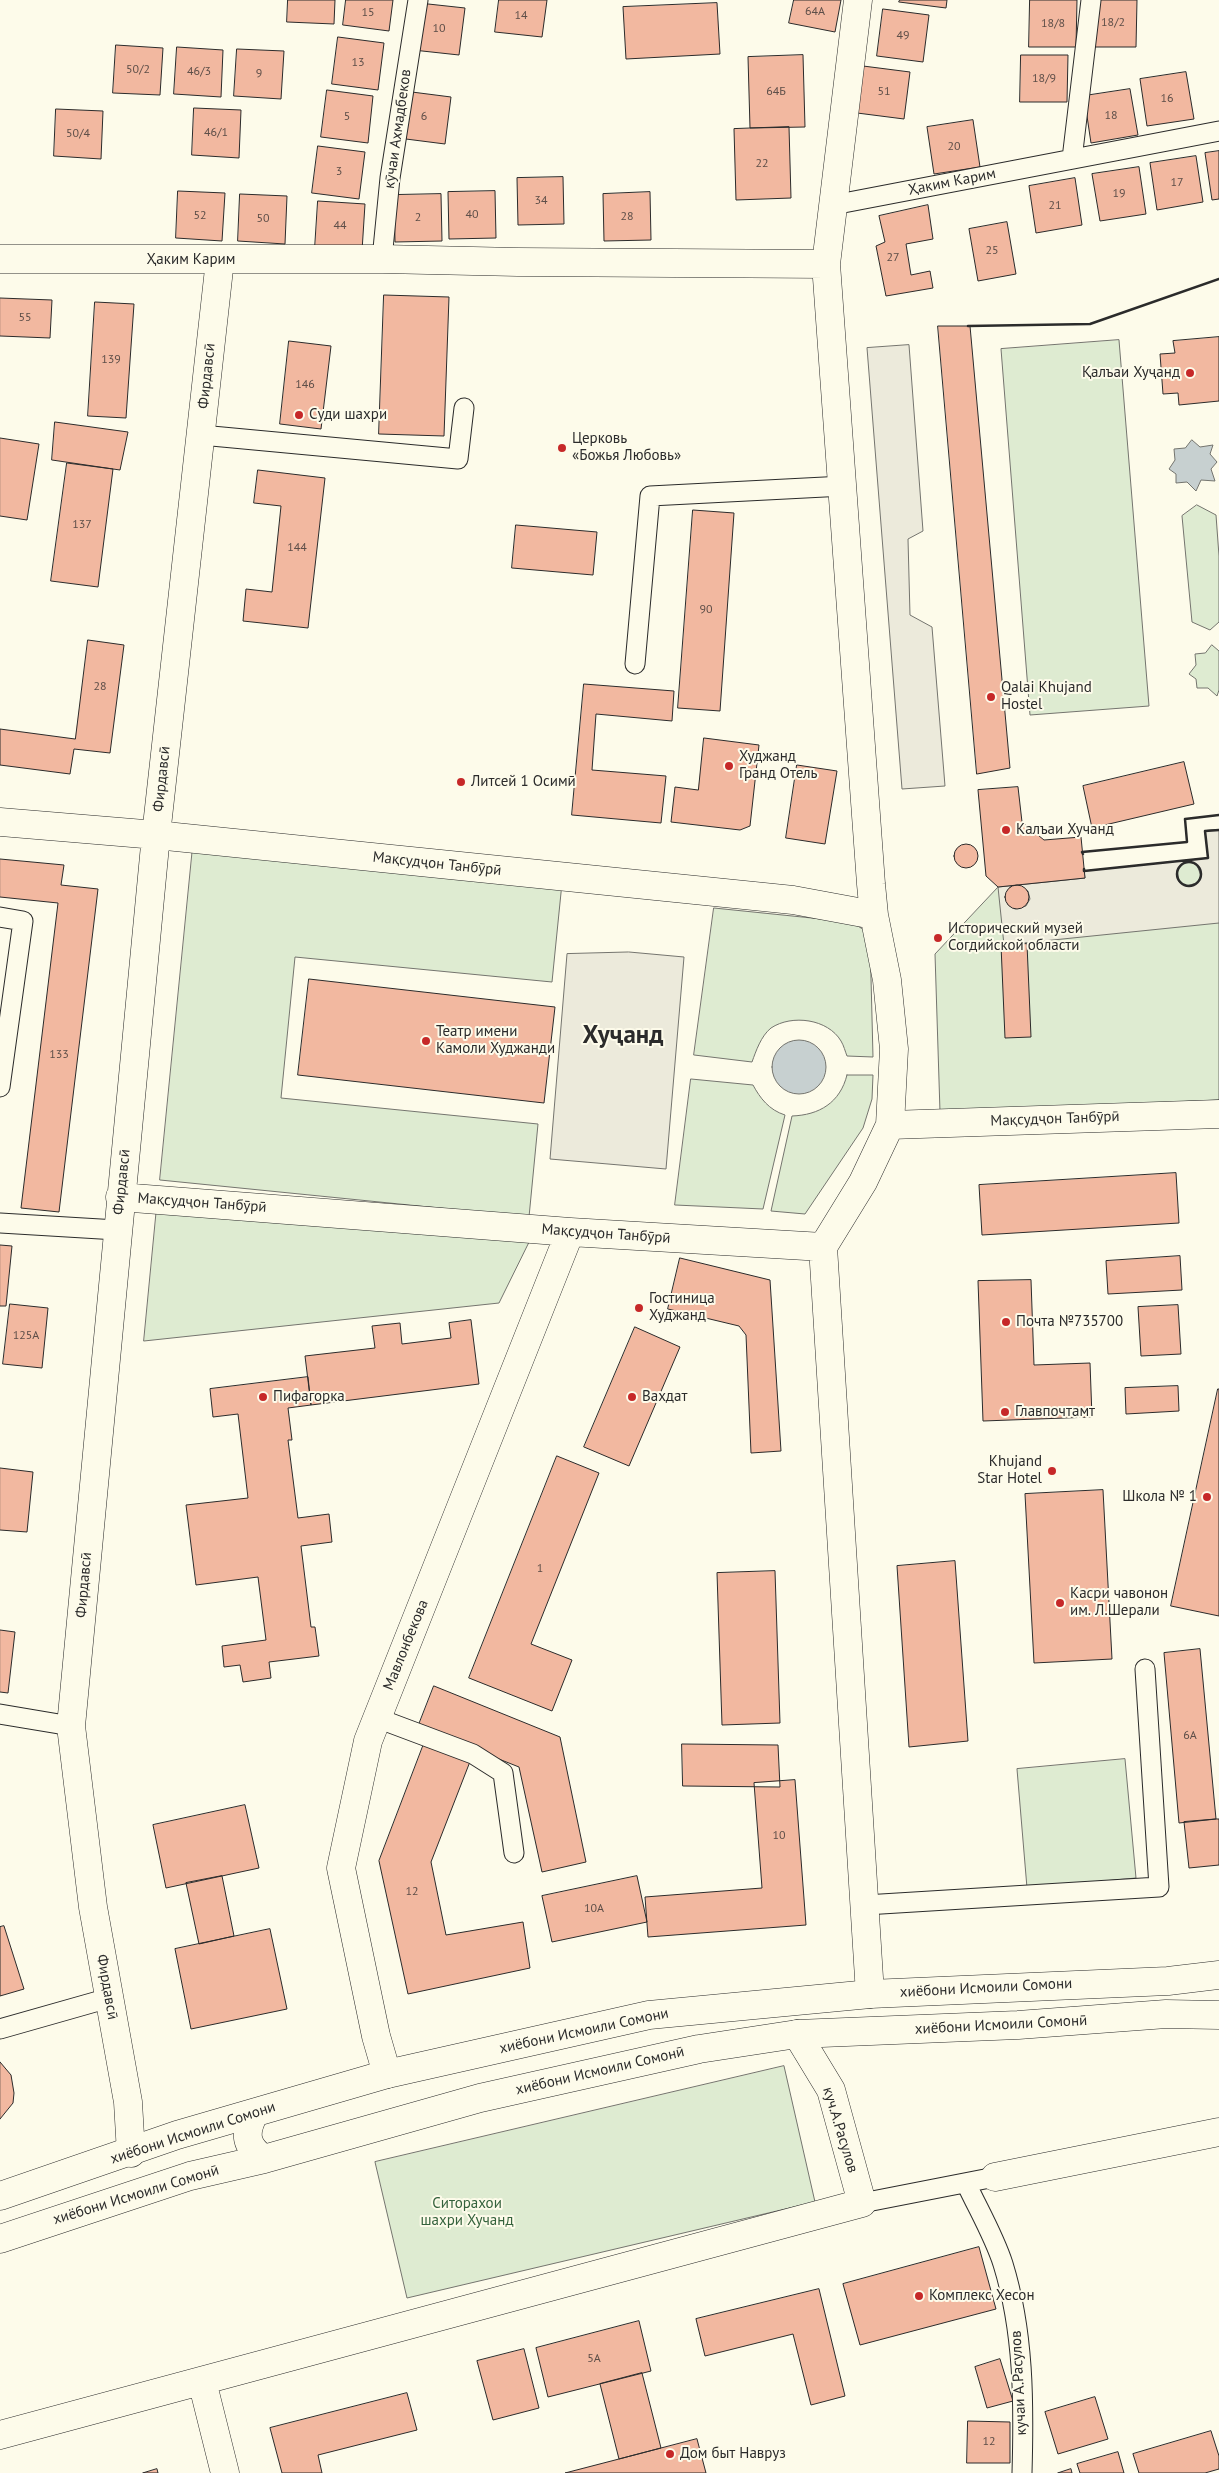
<!DOCTYPE html>
<meta charset="utf-8">
<style>
body{margin:0}
canvas{display:block;background:#fdfbea}
</style>
<canvas width="1219" height="2473"></canvas>
<script>
const context = document.querySelector('canvas').getContext('2d');
context.lineJoin = 'round';
function paint(path, color) {
  context.fillStyle = color;
  context.fill(path, 'evenodd');
}
function trace(path, color, width, dash) {
  context.strokeStyle = color;
  context.lineWidth = width;
  context.lineCap = dash ? 'butt' : 'round';
  context.setLineDash(dash || []);
  context.stroke(path);
}
function write(font, color, halo, rows, align = 'center') {
  context.font = font + ' "PT Sans",sans-serif';
  context.lineWidth = 4;
  context.setLineDash([]);
  context.textBaseline = 'middle';
  context.strokeStyle = halo;
  context.fillStyle = color;
  for (const [text, x, y, turn = 0] of rows) {
    context.save();
    context.translate(x, y);
    context.rotate((+turn || 0) * Math.PI / 180);
    context.textAlign = isNaN(turn) ? turn : align;
    if (halo) context.strokeText(text, 0, 0);
    context.fillText(text, 0, 0);
    context.restore();
  }
}
const green = new Path2D(`
 M 1119,340 L 1149,706 L 1030,715 L 1001,349 Z
 M 1197,505 L 1216,515 L 1219,556 L 1219,622 L 1210,630 L 1192,622 L 1182,516 Z
 M 1212,645 L 1219,651 L 1219,690 L 1217,696 L 1208,688 L 1197,688 L 1196,679 L 1189,674 L 1196,665 L 1195,654 L 1205,653 Z
 M 1219,830 L 1219,1100 L 940,1112 L 935,954 L 998,887 L 1085,878 L 1084,871 L 1208,858 L 1205,831 Z
 M 193,846 L 562,883 L 552,982 L 295,957 L 281,1098 L 538,1124 L 529,1217 L 160,1180 Z
 M 714,908 L 851,922 L 866,931 L 870,938 L 873,1057 L 847,1056 C 845,1051 844,1046 841,1041 C 828,1019 792,1014 771,1028 C 761,1036 756,1051 752,1062 L 694,1055 Z
 M 847,1075 L 873,1075 L 872,1099 L 863,1128 L 805,1214 L 771,1211 L 792,1116 C 819,1115 840,1103 847,1075 Z
 M 691,1079 L 753,1085 C 760,1098 769,1110 785,1115 L 763,1209 L 675,1205 Z
 M 158,1196 L 535,1230 L 499,1303 L 144,1341 Z
 M 1125,1759 L 1136,1878 L 1027,1888 L 1017,1769 Z
 M 784,2066 L 815,2202 L 407,2298 L 375,2162 Z`);
paint(green, '#deebd1');
trace(green, '#74746e', 1);
const parking = new Path2D(`
 M 909,345 L 923,531 L 908,539 L 910,615 L 932,627 L 945,786 L 902,789 L 867,348 Z
 M 1219,830 L 1219,923 L 1004,945 L 998,887 L 1085,878 L 1084,871 L 1208,858 L 1205,831 ZM 1190,862 L 1197,865 L 1201,876 L 1197,883 L 1186,886 L 1179,882 L 1177,870 L 1182,864 ZM 1018,885 L 1028,891 L 1030,899 L 1026,906 L 1015,909 L 1008,905 L 1005,897 L 1010,887 Z
 M 629,952 L 684,957 L 666,1169 L 550,1159 L 567,954 Z`);
paint(parking, '#eceadb');
trace(parking, '#74746e', 1);
const water = new Path2D(`
 M 1192,440 L 1200,447 L 1213,445 L 1210,454 L 1217,462 L 1211,469 L 1215,481 L 1201,480 L 1196,491 L 1187,482 L 1176,483 L 1176,474 L 1169,469 L 1175,460 L 1174,449 L 1185,448 Z
 M772 1067a27 27 0 1 1 54 0a27 27 0 1 1-54 0Z`);
paint(water, '#c7d0d0');
trace(water, '#74746e', 1);
const building = new Path2D(`
 M 288,0 L 335,0 L 334,24 L 287,22 Z
 M 346,0 L 393,0 L 389,31 L 343,25 Z
 M 499,0 L 547,0 L 542,37 L 495,32 Z
 M 794,0 L 841,0 L 835,32 L 789,23 Z
 M 900,0 L 947,0 L 946,8 L 899,2 Z
 M 1030,0 L 1077,0 L 1076,47 L 1029,47 Z
 M 1090,0 L 1137,0 L 1136,47 L 1089,47 Z
 M 419,3 L 465,8 L 459,55 L 413,50 Z
 M 717,3 L 720,54 L 626,59 L 623,7 Z
 M 883,9 L 929,15 L 923,62 L 877,56 Z
 M 338,37 L 384,43 L 378,90 L 332,84 Z
 M 116,45 L 163,48 L 160,95 L 113,93 Z
 M 177,47 L 223,50 L 221,97 L 174,94 Z
 M 237,49 L 284,51 L 281,99 L 234,96 Z
 M 803,55 L 805,127 L 750,128 L 748,57 Z
 M 1021,55 L 1068,55 L 1067,102 L 1020,102 Z
 M 863,66 L 910,72 L 904,119 L 857,113 Z
 M 1186,72 L 1194,119 L 1147,126 L 1140,79 Z
 M 1130,89 L 1138,135 L 1091,143 L 1084,96 Z
 M 327,90 L 373,96 L 368,143 L 321,137 Z
 M 404,91 L 451,97 L 445,144 L 398,138 Z
 M 194,108 L 241,110 L 239,158 L 192,155 Z
 M 56,109 L 103,111 L 101,159 L 54,156 Z
 M 973,120 L 980,167 L 934,174 L 927,127 Z
 M 789,127 L 791,198 L 736,200 L 734,129 Z
 M 318,146 L 365,152 L 359,199 L 312,193 Z
 M 1219,151 L 1219,199 L 1212,200 L 1205,153 Z
 M 1196,156 L 1203,202 L 1157,210 L 1150,163 Z
 M 1139,167 L 1146,214 L 1100,221 L 1092,174 Z
 M 563,177 L 564,224 L 518,225 L 517,178 Z
 M 1075,178 L 1082,225 L 1036,233 L 1029,186 Z
 M 178,191 L 225,193 L 222,241 L 176,238 Z
 M 495,191 L 496,238 L 449,239 L 448,192 Z
 M 650,192 L 651,240 L 604,241 L 603,194 Z
 M 240,194 L 287,196 L 285,244 L 238,241 Z
 M 441,194 L 442,241 L 395,242 L 394,195 Z
 M 318,201 L 365,204 L 362,251 L 315,248 Z
 M 928,205 L 933,239 L 906,244 L 911,275 L 930,271 L 933,288 L 886,296 L 876,246 L 885,242 L 879,216 Z
 M 1007,222 L 1016,274 L 978,281 L 969,229 Z
 M 384,295 L 449,297 L 444,436 L 379,434 Z
 M 0,298 L 52,300 L 50,338 L 0,336 Z
 M 95,302 L 134,304 L 126,418 L 88,416 Z
 M 938,326 L 970,326 L 1010,768 L 977,774 Z
 M 1219,337 L 1219,401 L 1179,405 L 1178,393 L 1163,394 L 1160,354 L 1175,353 L 1173,341 Z
 M 289,341 L 331,346 L 321,429 L 280,424 Z
 M 55,422 L 128,432 L 120,470 L 52,460 Z
 M 0,438 L 39,444 L 27,520 L 0,516 Z
 M 67,463 L 113,469 L 98,587 L 51,581 Z
 M 258,470 L 325,478 L 308,628 L 243,621 L 246,589 L 272,592 L 281,506 L 254,503 Z
 M 693,510 L 734,513 L 720,711 L 678,708 Z
 M 516,525 L 597,532 L 593,575 L 512,568 Z
 M 88,640 L 124,645 L 110,753 L 74,749 L 70,774 L 0,765 L 0,729 L 75,739 Z
 M 584,684 L 674,691 L 672,721 L 596,714 L 592,770 L 666,776 L 661,823 L 572,815 Z
 M 704,738 L 759,745 L 750,826 L 740,830 L 671,822 L 675,787 L 698,790 Z
 M 1184,762 L 1194,804 L 1092,828 L 1083,786 Z
 M 797,765 L 837,771 L 825,844 L 786,838 Z
 M 1018,787 L 1022,822 L 1044,840 L 1081,837 L 1085,878 L 998,887 L 986,876 L 978,790 Z
 M954 856a12 12 0 1 1 24 0a12 12 0 1 1-24 0Z
 M 0,859 L 64,865 L 61,885 L 98,889 L 59,1212 L 21,1208 L 58,903 L 0,897 Z
 M1005 897a12 12 0 1 1 24 0a12 12 0 1 1-24 0Z
 M 1027,944 L 1031,1037 L 1005,1038 L 1001,945 Z
 M 309,979 L 555,1007 L 544,1103 L 298,1075 Z
 M 1176,1173 L 1179,1223 L 982,1235 L 979,1185 Z
 M 0,1245 L 12,1246 L 6,1306 L 0,1306 Z
 M 1180,1256 L 1182,1290 L 1108,1294 L 1106,1261 Z
 M 680,1258 L 770,1280 L 781,1451 L 751,1453 L 746,1335 L 739,1326 L 668,1309 Z
 M 1031,1280 L 1034,1365 L 1090,1363 L 1092,1417 L 983,1421 L 978,1281 Z
 M 10,1304 L 48,1308 L 42,1368 L 3,1364 Z
 M 1178,1305 L 1181,1354 L 1141,1356 L 1138,1307 Z
 M 471,1320 L 479,1384 L 311,1405 L 305,1356 L 375,1348 L 372,1326 L 400,1323 L 402,1344 L 451,1338 L 449,1323 Z
 M 635,1327 L 680,1347 L 629,1466 L 584,1447 Z
 M 308,1377 L 311,1405 L 288,1408 L 292,1440 L 288,1440 L 298,1518 L 329,1514 L 332,1542 L 301,1546 L 311,1627 L 315,1627 L 319,1656 L 269,1662 L 271,1678 L 243,1682 L 240,1665 L 224,1667 L 222,1646 L 266,1640 L 258,1577 L 196,1585 L 186,1505 L 248,1498 L 238,1414 L 213,1417 L 210,1389 Z
 M 1178,1386 L 1179,1411 L 1126,1414 L 1125,1388 Z
 M 1218,1389 L 1219,1389 L 1219,1616 L 1171,1606 Z
 M 557,1456 L 599,1473 L 531,1644 L 572,1660 L 552,1711 L 469,1678 Z
 M 0,1468 L 33,1472 L 27,1532 L 0,1530 Z
 M 1103,1490 L 1112,1659 L 1034,1663 L 1025,1494 Z
 M 955,1561 L 968,1741 L 909,1747 L 897,1566 Z
 M 775,1571 L 780,1723 L 722,1725 L 717,1573 Z
 M 0,1630 L 15,1632 L 8,1693 L 0,1692 Z
 M 1200,1649 L 1216,1819 L 1179,1823 L 1164,1653 Z
 M 434,1686 L 560,1737 L 586,1862 L 542,1872 L 519,1767 L 418,1727 Z
 M 425,1741 L 471,1759 L 431,1862 L 446,1935 L 523,1922 L 530,1968 L 408,1994 L 379,1861 Z
 M 682,1744 L 778,1745 L 780,1787 L 683,1786 Z
 M 795,1780 L 806,1925 L 648,1937 L 645,1897 L 762,1888 L 754,1783 Z
 M 245,1805 L 259,1868 L 166,1888 L 153,1825 Z
 M 1216,1819 L 1219,1819 L 1219,1865 L 1189,1868 L 1184,1822 Z
 M 222,1876 L 234,1936 L 199,1944 L 186,1883 Z
 M 637,1876 L 647,1922 L 552,1942 L 542,1896 Z
 M 4,1926 L 24,1989 L 0,1996 L 0,1927 Z
 M 270,1929 L 287,2009 L 191,2029 L 175,1949 Z
 M 0,2062 L 11,2075 L 14,2093 L 13,2103 L 0,2119 Z
 M 979,2247 L 996,2309 L 860,2345 L 843,2284 Z
 M 819,2289 L 845,2396 L 811,2405 L 793,2334 L 705,2356 L 696,2319 Z
 M 639,2321 L 651,2371 L 548,2397 L 536,2348 Z
 M 524,2349 L 539,2408 L 493,2420 L 477,2361 Z
 M 1000,2359 L 1013,2401 L 987,2408 L 975,2367 Z
 M 642,2373 L 661,2448 L 619,2459 L 600,2384 Z
 M 407,2393 L 417,2430 L 318,2455 L 322,2473 L 282,2473 L 270,2428 Z
 M 1095,2397 L 1108,2439 L 1058,2454 L 1045,2412 Z
 M 968,2421 L 1010,2422 L 1010,2463 L 967,2463 Z
 M 1211,2431 L 1219,2456 L 1219,2469 L 1205,2473 L 1139,2473 L 1133,2454 Z
 M 697,2439 L 706,2473 L 565,2473 L 619,2459 Z
 M 1118,2452 L 1124,2473 L 1080,2473 L 1077,2464 Z
 M 157,2469 L 158,2473 L 143,2473 Z
 M 1071,2469 L 1072,2473 L 1058,2473 Z`);
paint(building, '#f2b8a0');
trace(building, '#2b2b2b', 1);
const street = new Path2D(`
 M 1072,159 L 1091,0
 M 833,205 L 1219,131
 M 382,259 L 390,178 L 418,0
 M 201,435 L 458,459 L 464,408
 M 635,664 L 650,496 L 844,486
 M 0,917 L 23,921 L 0,1087
 M 0,1223 L 117,1230
 M 0,1714 L 71,1726
 M 377,1718 L 473,1754 L 503,1773 L 514,1853
 M 865,1905 L 1159,1887 L 1145,1669
 M 0,2029 L 109,1998
 M 966,2183 C 978,2209 994,2236 1003,2264 C 1024,2332 1024,2403 1022,2473
 M 862,2203 L 995,2177`);
const secondary = new Path2D(`
 M 858,0 L 826,264 L 871,884 L 874,915 L 887,980 L 894,1049 L 890,1125 L 863,1182 L 823,1247 L 870,1994
 M 0,259 L 382,259 L 518,262 L 826,264
 M 0,822 L 156,835 L 793,900 L 874,915
 M 890,1125 L 1219,1114
 M 120,1197 L 570,1232 L 823,1247
 M 387,2074 L 376,2036 L 341,1868 L 368,1741 L 570,1232
 M 131,2153 L 128,2102 L 93,1907 L 71,1726 L 156,835 L 220,260
 M 995,2177 L 1219,2132
 M 202,2381 L 225,2473
 M 0,2435 L 862,2203 L 831,2090 L 797,2034`);
const primary = new Path2D(`
 M 254,2114 C 244,2133 245,2146 264,2159
 M 0,2196 L 177,2135 L 387,2074 L 649,2015 L 870,1994 L 1168,1981 L 1219,1975
 M 0,2239 L 190,2176 L 264,2159 L 480,2098 L 699,2049 L 797,2034 L 1018,2025 L 1166,2014 L 1219,2015`);
trace(street, '#2b2b2b', 21);
trace(secondary, '#2b2b2b', 29);
trace(primary, '#2b2b2b', 29);
trace(street, '#fdfbea', 19);
trace(secondary, '#fdfbea', 28);
trace(primary, '#fdfbea', 28);
trace(new Path2D(`
 M 968,326 L 1090,324 L 1219,279
 M 1083,854 L 1082,852 L 1187,842 L 1185,819 L 1219,815
 M1177 874a12 12 0 1 1 24 0a12 12 0 1 1-24 0Z
 M 1084,869 L 1084,871 L 1208,858 L 1205,831 L 1219,830`), '#2b2b2b', 2.5);
for (const [x, y, r, color] of [
 [1190,373,5,"#c62828"],
 [299,415,5,"#c62828"],
 [562,448,5,"#c62828"],
 [991,697,5,"#c62828"],
 [729,766,5,"#c62828"],
 [461,782,5,"#c62828"],
 [1006,830,5,"#c62828"],
 [938,938,5,"#c62828"],
 [426,1041,5,"#c62828"],
 [639,1308,5,"#c62828"],
 [1006,1322,5,"#c62828"],
 [263,1397,5,"#c62828"],
 [632,1397,5,"#c62828"],
 [1005,1412,5,"#c62828"],
 [1052,1471,5,"#c62828"],
 [1207,1497,5,"#c62828"],
 [1060,1603,5,"#c62828"],
 [919,2296,5,"#c62828"],
 [670,2454,5,"#c62828"]
]) {
  const dot = new Path2D();
  dot.arc(x, y, r, 0, 2 * Math.PI);
  context.fillStyle = color;
  context.fill(dot);
  trace(dot, '#fdfbea', 2);
}
write('12px', '#5d4e48', null, [
 ["64А",815,12],
 ["15",368,13],
 ["14",521,16],
 ["18/2",1113,23],
 ["18/8",1053,24],
 ["10",439,29],
 ["49",903,36],
 ["13",358,63],
 ["50/2",138,70],
 ["46/3",199,72],
 ["9",259,74],
 ["18/9",1044,79],
 ["64Б",776,92],
 ["51",884,92],
 ["16",1167,99],
 ["18",1111,116],
 ["5",347,117],
 ["6",424,117],
 ["46/1",216,133],
 ["50/4",78,134],
 ["20",954,147],
 ["22",762,164],
 ["3",339,172],
 ["17",1177,183],
 ["19",1119,194],
 ["34",541,201],
 ["21",1055,206],
 ["40",472,215],
 ["52",200,216],
 ["28",627,217],
 ["2",418,218],
 ["50",263,219],
 ["44",340,226],
 ["25",992,251],
 ["27",893,258],
 ["55",25,318],
 ["139",111,360],
 ["146",305,385],
 ["137",82,525],
 ["144",297,548],
 ["90",706,610],
 ["28",100,687],
 ["133",59,1055],
 ["125А",26,1336],
 ["1",540,1569],
 ["6А",1190,1736],
 ["10",779,1836],
 ["12",412,1892],
 ["10А",594,1909],
 ["5А",594,2359],
 ["12",989,2442]
]);
write('15px', '#2b2b2b', '#fdfbea', [
 ["кӯчаи Ахмадбеков",398,129,-82],
 ["Ҳаким Карим",952,182,-11],
 ["Ҳаким Карим",191,260],
 ["Фирдавсӣ",207,376,-84],
 ["Фирдавсӣ",162,779,-84],
 ["Мақсудҷон Танбӯрӣ",437,864,6],
 ["Мақсудҷон Танбӯрӣ",1055,1119,-2],
 ["Фирдавсӣ",122,1182,-84],
 ["Мақсудҷон Танбӯрӣ",202,1203,4],
 ["Мақсудҷон Танбӯрӣ",606,1234,4],
 ["Фирдавсӣ",84,1585,-85],
 ["Мавлонбекова",406,1645,-68],
 ["Фирдавсӣ",107,1987,80],
 ["хиёбони Исмоили Сомони",986,1988,-3],
 ["хиёбони Исмоили Сомонӣ",1001,2025,-3],
 ["хиёбони Исмоили Сомони",584,2031,-12],
 ["хиёбони Исмоили Сомонӣ",600,2071,-13],
 ["куч.А.Расулов",840,2130,73],
 ["хиёбони Исмоили Сомони",193,2133,-18],
 ["хиёбони Исмоили Сомонӣ",136,2195,-17],
 ["кучаи А.Расулов",1019,2383,-93]
]);
write('15px', '#2b2b2b', '#fdfbea', [
 ["Қалъаи Хуҷанд",1180,373,"right"],
 ["Суди шахри",309,415],
 ["Церковь",572,439],
 ["«Божья Любовь»",572,456],
 ["Qalai Khujand",1001,688],
 ["Hostel",1001,705],
 ["Худжанд",739,757],
 ["Гранд Отель",739,774],
 ["Литсей 1 Осимӣ",471,782],
 ["Калъаи Хучанд",1016,830],
 ["Исторический музей",948,929],
 ["Согдийской области",948,946],
 ["Театр имени",436,1032],
 ["Камоли Худжанди",436,1049],
 ["Гостиница",649,1299],
 ["Худжанд",649,1316],
 ["Почта №735700",1016,1322],
 ["Пифагорка",273,1397],
 ["Вахдат",642,1397],
 ["Главпочтамт",1015,1412],
 ["Khujand",1042,1462,"right"],
 ["Star Hotel",1042,1479,"right"],
 ["Школа № 1",1197,1497,"right"],
 ["Касри чавонон",1070,1594],
 ["им. Л.Шерали",1070,1611],
 ["Комплекс Хесон",929,2296],
 ["Дом быт Навруз",680,2454]
], 'left');
write('15px', '#34623c', '#fdfbea', [
 ["Ситорахои",467,2204],
 ["шахри Хучанд",467,2221]
]);
write('bold 25px', '#2b2b2b', '#fdfbea', [
 ["Хуҷанд",623,1036]
]);
</script>
